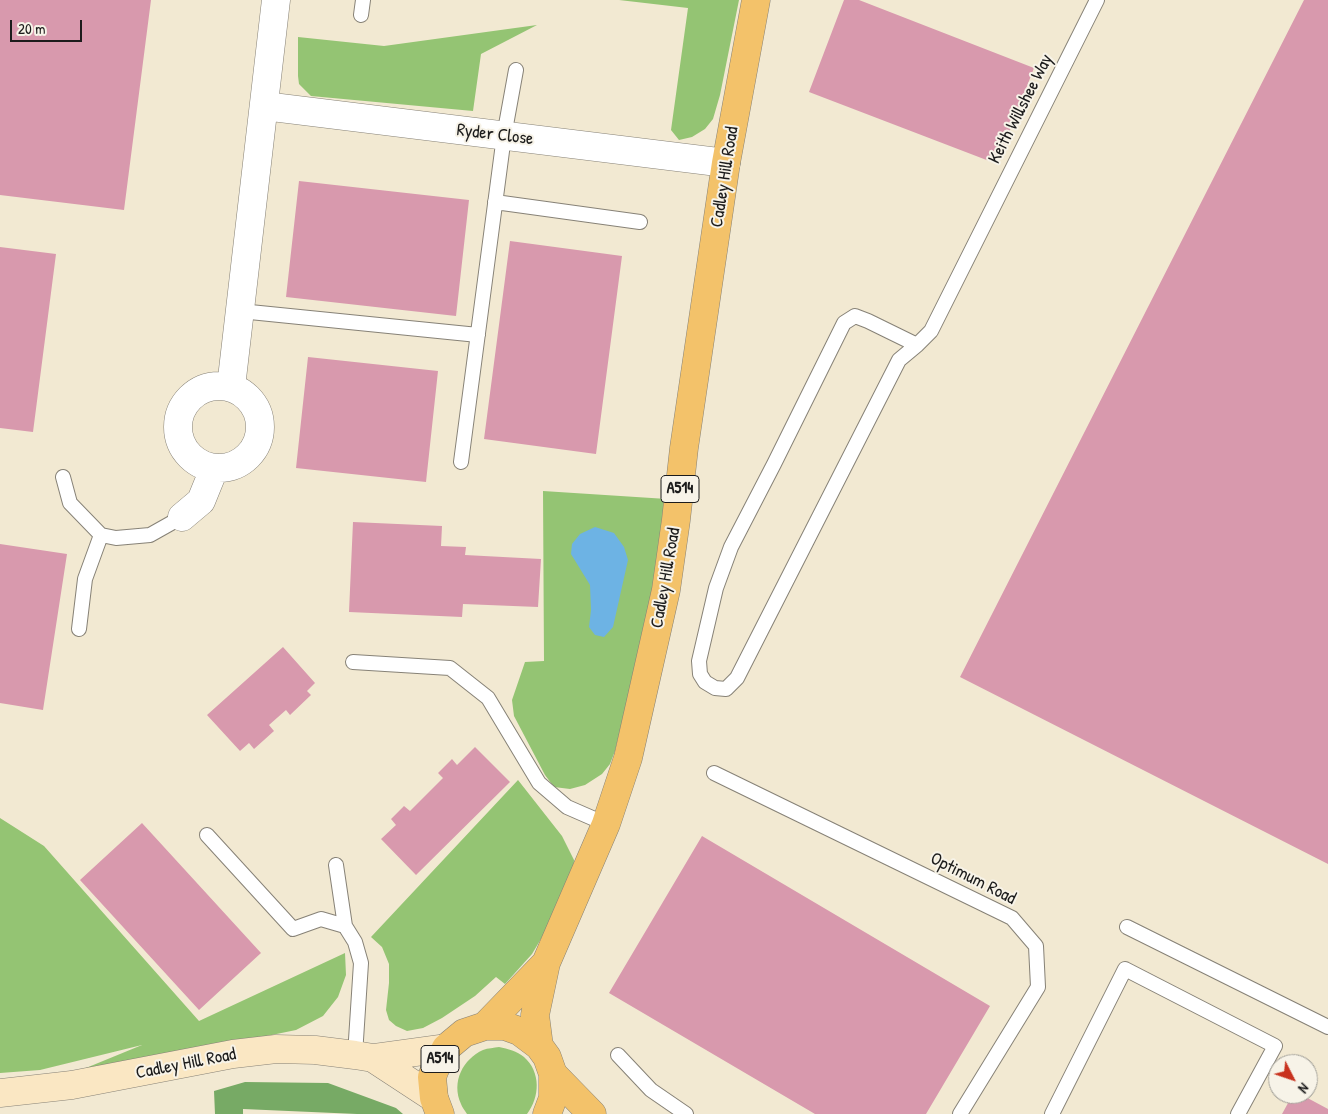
<!DOCTYPE html>
<style>
body{margin:0}
#map{position:relative;width:1328px;height:1114px;overflow:hidden;background:#f2e9d2;font-family:"Patrick Hand",sans-serif}
canvas{display:block}
.north{position:absolute;left:1268px;top:1054px;width:50px;height:50px;box-sizing:border-box;background:#f7f3e8;border:1px solid #9f9d96;border-radius:50%;rotate:131deg;font-size:14px;font-weight:700;line-height:20px;text-align:center;color:#1c1c1c}
.north::after{content:'';display:block;margin:auto;width:18px;height:22px;background:#c8321e;clip-path:polygon(50% 0,100% 100%,50% 72%,0 100%)}
.scale{position:absolute;left:10px;top:20px;width:72px;height:22px;box-sizing:border-box;border:2px solid #1c1c1c;border-top:0;padding-left:6px;font-size:15px;line-height:18px;white-space:nowrap;color:#1c1c1c;-webkit-text-stroke:4px #f7f3e8;paint-order:stroke}
</style>
<div id="map">
<canvas width="1328" height="1114"></canvas>
<div class="north">N</div>
<div class="scale">20 m</div>
</div>
<script>
const context = document.querySelector('canvas').getContext('2d');
context.lineJoin = 'round';
function paint(path, color) {
  context.fillStyle = color;
  context.fill(path, 'evenodd');
}
function trace(path, color, width, dash) {
  context.strokeStyle = color;
  context.lineWidth = width;
  context.lineCap = dash ? 'butt' : 'round';
  context.setLineDash(dash || []);
  context.stroke(path);
}
function write(font, color, halo, rows, align = 'center') {
  context.font = font + ' "Patrick Hand",sans-serif';
  context.lineWidth = 4;
  context.setLineDash([]);
  context.textBaseline = 'middle';
  context.strokeStyle = halo;
  context.fillStyle = color;
  for (const [text, x, y, turn = 0] of rows) {
    context.save();
    context.translate(x, y);
    context.rotate((+turn || 0) * Math.PI / 180);
    context.textAlign = isNaN(turn) ? turn : align;
    if (halo) context.strokeText(text, 0, 0);
    context.fillText(text, 0, 0);
    context.restore();
  }
}
paint(new Path2D(`
 M 619,0 L 739,0 L 720,95 L 713,119 L 705,129 L 692,137 L 679,140 L 671,130 L 688,8 Z
 M 537,25 L 481,54 L 473,111 L 311,96 L 299,84 L 298,76 L 298,37 L 384,46 Z
 M 543,491 L 667,499 L 651,605 L 615,751 L 610,764 L 602,774 L 585,785 L 570,789 L 554,787 L 545,775 L 514,716 L 512,700 L 525,662 L 544,661 Z
 M 518,780 L 562,836 L 574,860 L 573,880 L 564,900 L 532,954 L 505,984 L 496,977 L 475,996 L 442,1018 L 423,1028 L 407,1031 L 396,1026 L 389,1020 L 386,1010 L 389,983 L 389,964 L 382,947 L 371,937 Z
 M 0,818 L 44,846 L 199,1021 L 345,953 L 346,975 L 338,997 L 323,1016 L 296,1030 L 96,1071 L 81,1070 L 142,1045 L 40,1070 L 0,1073 Z
 M 499,1047 C 508,1049 517,1051 524,1057 C 541,1072 540,1097 527,1114 L 467,1114 C 465,1111 462,1107 461,1104 C 451,1082 463,1059 483,1050 C 488,1048 494,1048 499,1047 Z`), '#94c473');
paint(new Path2D(`
 M 245,1082 L 328,1083 L 396,1108 L 403,1114 L 357,1114 L 243,1109 L 243,1114 L 215,1114 L 214,1091 Z`), '#77aa65');
paint(new Path2D(`
 M 595,527 L 614,533 L 624,547 L 628,560 L 613,627 L 604,637 L 595,635 L 589,627 L 591,610 L 590,585 L 571,554 L 572,544 L 580,534 Z`), '#6db3e4');
paint(new Path2D(`
 M 0,0 L 151,0 L 124,210 L 0,195 Z
 M 844,0 L 859,0 L 1034,68 L 997,164 L 809,92 Z
 M 1304,0 L 1328,0 L 1328,864 L 960,677 Z
 M 299,181 L 469,200 L 456,316 L 286,297 Z
 M 510,241 L 622,256 L 596,454 L 484,439 Z
 M 0,247 L 56,254 L 33,432 L 0,428 Z
 M 308,357 L 438,371 L 426,482 L 296,468 Z
 M 353,522 L 442,526 L 441,546 L 466,547 L 465,555 L 541,559 L 538,607 L 463,604 L 462,617 L 349,612 Z
 M 0,544 L 67,554 L 43,710 L 0,703 Z
 M 283,647 L 315,683 L 307,691 L 311,695 L 290,715 L 286,710 L 269,725 L 274,731 L 254,749 L 249,743 L 240,751 L 207,715 Z
 M 475,747 L 510,782 L 416,875 L 381,839 L 396,825 L 391,819 L 404,806 L 410,811 L 443,778 L 438,773 L 452,759 L 457,765 Z
 M 142,823 L 261,953 L 199,1010 L 80,880 Z
 M 702,836 L 990,1006 L 926,1114 L 815,1114 L 609,993 Z
 M 1293,1094 L 1300,1094 L 1328,1109 L 1328,1114 L 1282,1114 Z`), '#d899ad');
const lane = new Path2D(`
 M 361,15 L 363,0
 M 495,202 L 640,222
 M 240,311 L 478,335
 M 917,345 L 868,321 L 855,316 L 844,323 L 774,464 L 731,547 L 716,588 L 699,661 L 700,674 L 705,682 L 715,688 L 726,689 L 737,678 L 899,360 L 917,345 L 931,331 L 1097,0
 M 461,462 L 504,136 L 516,70
 M 63,477 L 70,503 L 101,535 L 116,538 L 150,535 L 182,517
 M 79,629 L 85,579 L 101,535
 M 353,662 L 450,668 L 488,698 L 539,783 L 567,807 L 606,824
 M 714,773 L 1012,918 L 1036,946 L 1038,987 L 960,1114
 M 207,835 L 293,929 L 321,919 L 345,926 L 355,942 L 361,963 L 355,1055
 M 336,865 L 345,926
 M 1127,927 L 1328,1027
 M 618,1055 L 651,1090 L 686,1114
 M 1052,1114 L 1125,969 L 1275,1046 L 1238,1114`);
const street = new Path2D(`
 M 264,106 L 726,163
 M178 427a41 41 0 1 1 82 0a41 41 0 1 1-82 0Z
 M 231,387 L 276,0
 M 182,517 L 201,501 L 214,469`);
const secondary = new Path2D(`
 M 373,1058 L 434,1098
 M 0,1093 L 72,1085 L 233,1054 L 276,1049 L 315,1050 L 355,1055 L 373,1058 L 446,1048`);
const primary = new Path2D(`
 M 485,1026 L 546,963
 M 539,1046 L 535,1015 L 546,963 L 606,824 L 628,758 L 666,590 L 676,520 L 684,448 L 726,163 L 756,0
 M 553,1074 L 592,1114
 M 440,1114 L 434,1098 L 432,1077 L 435,1069 L 446,1048 L 464,1033 L 485,1026 L 505,1026 L 519,1031 L 539,1046 L 547,1057 L 553,1074 L 553,1098 L 547,1114`);
trace(lane, '#878277', 16);
trace(street, '#878277', 29);
trace(secondary, '#878277', 29);
trace(primary, '#878277', 29);
trace(lane, '#fff', 14);
trace(street, '#fff', 28);
trace(secondary, '#fae7c3', 28);
trace(primary, '#f3c26a', 28);
for (const [x, y, w] of [
 [680,489,38],
 [440,1059,38]
]) {
  const box = new Path2D();
  box.roundRect(x - w / 2, y - 13.5, w, 27, 4);
  context.fillStyle = '#f7f3e8';
  context.fill(box);
  trace(box, '#1c1c1c', 1);
}
write('bold 16px', '#1c1c1c', null, [
 ["A514",680,489],
 ["A514",440,1059]
]);
write('18px', '#1c1c1c', '#f7f3e8', [
 ["Keith Willshee Way",1021,109,-63],
 ["Ryder Close",495,135,7],
 ["Cadley Hill Road",725,177,-81],
 ["Cadley Hill Road",666,578,-80],
 ["Optimum Road",973,879,27],
 ["Cadley Hill Road",186,1064,-11]
]);
</script>
